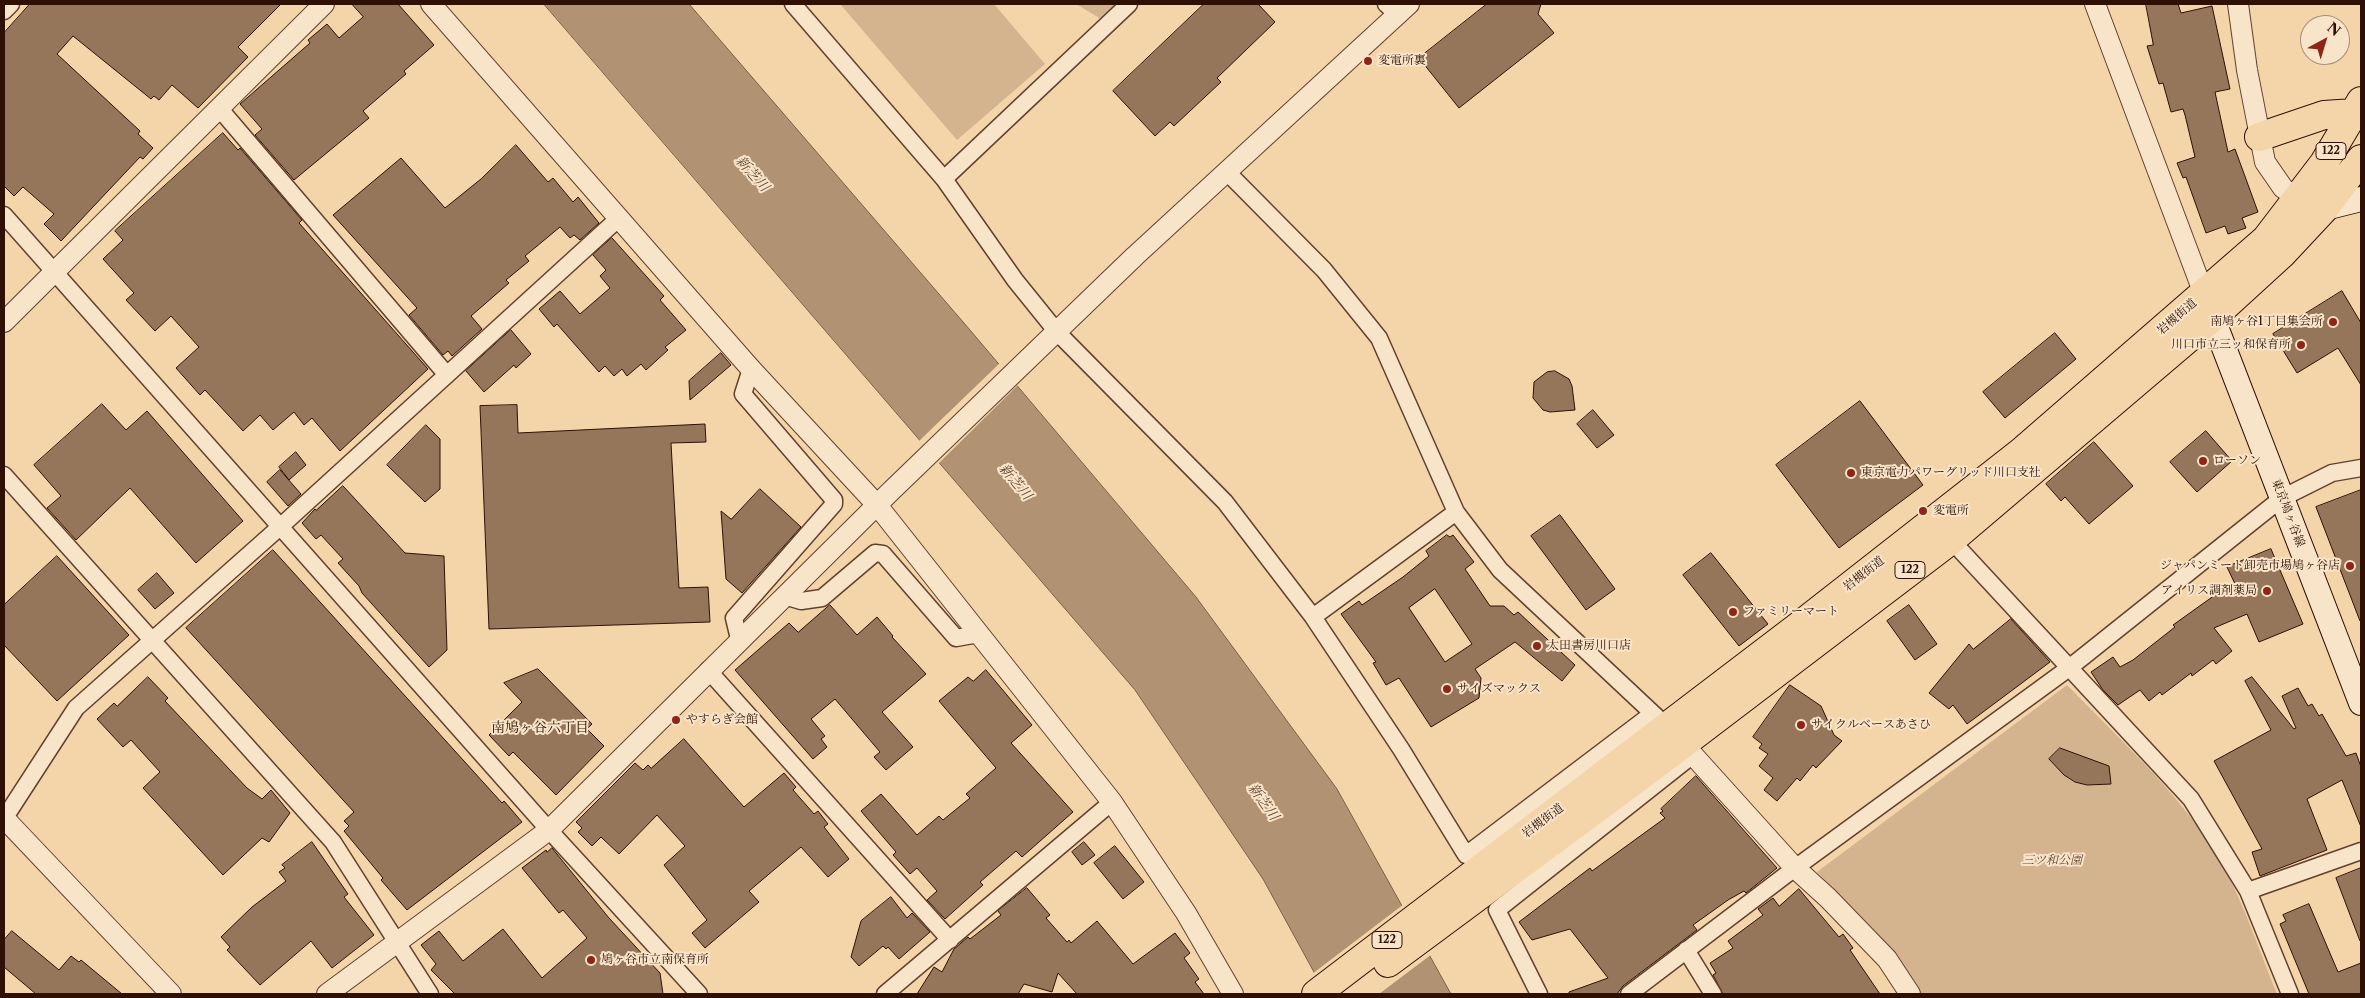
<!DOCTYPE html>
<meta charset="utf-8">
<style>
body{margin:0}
#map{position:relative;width:2365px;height:998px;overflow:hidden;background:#f4d5aa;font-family:"Libre Caslon Text",serif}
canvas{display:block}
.frame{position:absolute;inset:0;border:5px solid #2f1004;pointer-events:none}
.north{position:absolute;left:2300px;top:15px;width:50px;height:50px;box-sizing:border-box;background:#f8e4c8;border:1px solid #a88f7a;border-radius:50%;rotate:39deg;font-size:14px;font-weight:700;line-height:20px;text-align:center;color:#2f1004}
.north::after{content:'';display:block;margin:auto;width:18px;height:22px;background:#8f2418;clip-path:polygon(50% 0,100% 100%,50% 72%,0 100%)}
</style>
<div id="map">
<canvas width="2365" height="998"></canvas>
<div class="frame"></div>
<div class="north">N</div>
</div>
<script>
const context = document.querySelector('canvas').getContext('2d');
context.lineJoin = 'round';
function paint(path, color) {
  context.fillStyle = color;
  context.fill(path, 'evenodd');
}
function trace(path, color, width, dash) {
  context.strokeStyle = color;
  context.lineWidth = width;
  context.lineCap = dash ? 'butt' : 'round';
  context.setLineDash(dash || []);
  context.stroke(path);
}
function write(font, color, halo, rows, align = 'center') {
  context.font = font + ' "Libre Caslon Text","Noto Serif JP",serif';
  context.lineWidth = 4;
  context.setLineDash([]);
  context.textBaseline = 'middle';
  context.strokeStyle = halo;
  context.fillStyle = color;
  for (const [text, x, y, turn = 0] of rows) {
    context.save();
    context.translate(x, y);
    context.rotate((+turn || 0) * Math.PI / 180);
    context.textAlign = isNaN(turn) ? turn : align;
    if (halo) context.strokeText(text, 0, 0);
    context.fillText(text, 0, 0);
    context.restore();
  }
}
paint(new Path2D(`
 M 840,4 L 994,4 L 1045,64 L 957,140 Z
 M 1076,4 L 1119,4 L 1101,19 Z
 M 2067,685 C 2121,741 2193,805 2228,875 C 2247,913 2261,955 2277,994 L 1920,994 L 1878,934 L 1817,872 Z`), '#d3b48e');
const water = new Path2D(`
 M 544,4 L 689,4 L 970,330 L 1196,597 L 1337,789 L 1451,994 L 1326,994 L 1263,879 L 1135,690 Z`);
paint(water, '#b19272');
trace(water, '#7d5e46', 1);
paint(new Path2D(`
 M 1001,362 L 1019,384 L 938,464 L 918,442 Z
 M 1404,904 L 1432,954 L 1379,994 L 1323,994 L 1312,974 Z`), '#f4d5aa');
const building = new Path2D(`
 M 30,4 L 281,4 L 238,47 L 248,57 L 198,108 L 172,85 L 159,100 L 154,96 L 151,99 L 73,36 L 57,54 L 140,131 L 138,134 L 153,148 L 143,159 L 140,157 L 61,241 L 44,224 L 54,214 L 23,187 L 14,196 L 4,186 L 4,33 Z
 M 352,4 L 398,4 L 434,45 L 404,71 L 406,74 L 363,111 L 369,118 L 294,180 L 255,135 L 262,129 L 240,104 L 310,43 L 308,40 L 327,24 L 339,38 L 363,17 Z
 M 1204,4 L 1258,4 L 1275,22 L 1217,78 L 1221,82 L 1174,126 L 1170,122 L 1155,136 L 1113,91 Z
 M 1487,4 L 1541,4 L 1538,14 L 1554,33 L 1459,108 L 1419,58 Z
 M 2146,4 L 2178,4 L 2181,13 L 2212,6 L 2230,89 L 2215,92 L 2218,106 L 2228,152 L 2235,149 L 2258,212 L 2242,218 L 2246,228 L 2228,234 L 2225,226 L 2206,233 L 2186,177 L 2183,178 L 2177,163 L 2195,157 L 2185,115 L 2183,109 L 2171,112 L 2163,83 L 2159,84 L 2147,46 L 2153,45 Z
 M 223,133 L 238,150 L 240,148 L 302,220 L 299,223 L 428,369 L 340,451 L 312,418 L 304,425 L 294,412 L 273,430 L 260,415 L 243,431 L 205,390 L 200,395 L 176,368 L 199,347 L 171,316 L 155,331 L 126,300 L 134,293 L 103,259 L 123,240 L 115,231 Z
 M 516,145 L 548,182 L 553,178 L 573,202 L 578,197 L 599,223 L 580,240 L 574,235 L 570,238 L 560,227 L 525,256 L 529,261 L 506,280 L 509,283 L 471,316 L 482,329 L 452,356 L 448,351 L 443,355 L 409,315 L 417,308 L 333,215 L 401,158 L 445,208 L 481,179 Z
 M 612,238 L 664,296 L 660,300 L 686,330 L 665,347 L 668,350 L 646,370 L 641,364 L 627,376 L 622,369 L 614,376 L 605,366 L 599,372 L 557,324 L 554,327 L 539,309 L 560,291 L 580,314 L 610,288 L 600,276 L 606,270 L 593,255 Z
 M 2342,291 L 2361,323 L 2361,385 L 2338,348 L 2297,373 L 2273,334 Z
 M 511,330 L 531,354 L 516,368 L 514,365 L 484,392 L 466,371 Z
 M 2055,333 L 2076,359 L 2005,418 L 1983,392 Z
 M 721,353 L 731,365 L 690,400 L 689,381 Z
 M 1555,371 L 1569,379 L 1572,386 L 1575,410 L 1550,412 L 1543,410 L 1533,398 L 1534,382 L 1547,372 Z
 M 1860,401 L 1923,485 L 1839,548 L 1776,465 Z
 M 102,404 L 126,430 L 147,411 L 243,521 L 196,563 L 130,488 L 76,540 L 47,508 L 61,496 L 34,465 Z
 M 517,405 L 518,433 L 705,424 L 706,442 L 671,443 L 679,588 L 708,587 L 710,622 L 489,629 L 480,406 Z
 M 1593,410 L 1614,435 L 1597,448 L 1577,424 Z
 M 426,425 L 440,439 L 440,489 L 425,502 L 387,465 Z
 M 2206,431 L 2232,461 L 2197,492 L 2170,462 Z
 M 2094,442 L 2133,486 L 2089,524 L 2065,497 L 2061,501 L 2046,484 Z
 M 296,452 L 306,465 L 289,480 L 279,467 Z
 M 280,470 L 301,494 L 288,506 L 267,482 Z
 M 343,486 L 405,553 L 444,556 L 447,650 L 429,667 L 362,593 L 359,586 L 338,563 L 343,559 L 321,535 L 316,539 L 302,523 L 315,509 L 316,510 Z
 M 760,489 L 801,527 L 742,593 L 726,579 L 721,511 L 731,519 Z
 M 2361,490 L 2361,621 L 2360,621 L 2316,507 Z
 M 1560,515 L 1615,589 L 1586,610 L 1531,536 Z
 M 1447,535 L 1450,537 L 1453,535 L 1474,562 L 1465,569 L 1490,606 L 1504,606 L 1514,615 L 1518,612 L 1575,665 L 1562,681 L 1515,642 L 1475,669 L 1481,678 L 1479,698 L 1431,727 L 1399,678 L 1386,685 L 1373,663 L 1376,662 L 1341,614 L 1359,601 L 1362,605 L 1403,577 L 1429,556 L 1426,551 ZM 1435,589 L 1472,644 L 1445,662 L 1409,608 Z
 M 2271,549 L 2303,624 L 2259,642 L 2247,614 L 2214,628 L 2232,651 L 2216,664 L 2213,660 L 2192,676 L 2191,673 L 2162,695 L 2160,692 L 2149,701 L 2140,690 L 2118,705 L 2103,690 L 2091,672 L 2113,657 L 2120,667 L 2133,660 L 2175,627 L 2173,625 L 2215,595 L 2236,586 L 2227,567 Z
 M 273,550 L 502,803 L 504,801 L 522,822 L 407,910 L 381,880 L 383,878 L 344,831 L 349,826 L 344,821 L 354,812 L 186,628 Z
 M 1711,553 L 1768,624 L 1739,646 L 1683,575 Z
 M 57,556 L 129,635 L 57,701 L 4,645 L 4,605 Z
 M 157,573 L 174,593 L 155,609 L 138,590 Z
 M 830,605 L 857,635 L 877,617 L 893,636 L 892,637 L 926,674 L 882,712 L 913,747 L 886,770 L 874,757 L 880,752 L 835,699 L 811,719 L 825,736 L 821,739 L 827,747 L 813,759 L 735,670 L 789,623 L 798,632 Z
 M 1909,605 L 1937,644 L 1915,660 L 1887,621 Z
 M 2011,619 L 2050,662 L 1967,724 L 1953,705 L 1949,709 L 1929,693 L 1969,644 L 1973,649 Z
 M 538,669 L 592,724 L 587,729 L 604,746 L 556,795 L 513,752 L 509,756 L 489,735 L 522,702 L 504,683 Z
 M 986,670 L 1032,725 L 1011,743 L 1073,812 L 1022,857 L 1016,851 L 980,882 L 983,885 L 945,919 L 927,900 L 937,891 L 917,868 L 910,874 L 893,855 L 896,852 L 861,811 L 881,794 L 917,835 L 939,816 L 943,820 L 970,798 L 966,794 L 996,768 L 939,701 L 968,677 L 973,681 Z
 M 148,677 L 168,698 L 165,701 L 247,788 L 262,799 L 271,790 L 290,813 L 269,842 L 262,838 L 223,875 L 143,788 L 160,772 L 131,740 L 123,747 L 97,719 L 114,703 L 117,706 Z
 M 2252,677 L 2294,729 L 2296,728 L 2282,696 L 2298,688 L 2308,706 L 2312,704 L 2319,716 L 2322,714 L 2346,756 L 2356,753 L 2361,767 L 2361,827 L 2342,780 L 2307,799 L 2327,850 L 2260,876 L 2252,852 L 2262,849 L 2214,761 L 2271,730 L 2245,681 Z
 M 1790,685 L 1821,706 L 1834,735 L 1842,741 L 1816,768 L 1813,765 L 1800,781 L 1797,778 L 1777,801 L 1764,790 L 1773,778 L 1759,766 L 1768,754 L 1759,748 L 1762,744 L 1753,737 Z
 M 684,739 L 744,807 L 784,773 L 796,787 L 793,790 L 814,814 L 818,811 L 828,824 L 824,827 L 849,859 L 828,877 L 801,847 L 749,891 L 759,902 L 705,948 L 692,933 L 707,920 L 664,865 L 685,846 L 657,815 L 619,854 L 601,837 L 592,846 L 578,832 L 582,828 L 576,822 L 635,763 L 643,770 L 648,765 L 651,768 Z
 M 2060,748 L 2109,766 L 2111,784 L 2087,785 L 2075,782 L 2064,775 L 2049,759 Z
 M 1696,776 L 1777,868 L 1746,893 L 1744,891 L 1728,900 L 1693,925 L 1697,930 L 1623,986 L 1617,994 L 1569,994 L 1569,992 L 1608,978 L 1570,929 L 1532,940 L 1519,922 L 1590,868 L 1592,871 L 1665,818 L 1660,813 L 1663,811 L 1661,809 Z
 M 312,842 L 348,894 L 344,897 L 374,935 L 332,968 L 311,941 L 260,985 L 227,950 L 230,947 L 221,937 L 252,907 L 286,881 L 279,872 L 285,868 L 282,865 Z
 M 1084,842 L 1095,855 L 1082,865 L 1072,852 Z
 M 1115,846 L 1144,882 L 1123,899 L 1094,863 Z
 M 552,848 L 609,918 L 660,973 L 663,994 L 455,994 L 431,970 L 436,964 L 421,945 L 439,931 L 463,961 L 503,929 L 542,978 L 587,938 L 563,910 L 559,913 L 522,868 L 546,850 L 547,852 Z
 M 2361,868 L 2361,941 L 2360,941 L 2336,878 Z
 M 1027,888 L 1050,915 L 1046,918 L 1067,942 L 1069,940 L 1071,943 L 1097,921 L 1133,964 L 1175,933 L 1190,953 L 1184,958 L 1199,979 L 1195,982 L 1204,994 L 1077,994 L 1058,973 L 1052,992 L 1024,984 L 1018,994 L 917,994 L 934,967 L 942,972 L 954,949 L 968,937 L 970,939 L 1001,915 L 998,911 Z
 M 1799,889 L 1839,937 L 1843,934 L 1853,948 L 1850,950 L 1880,994 L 1723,994 L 1713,975 L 1716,973 L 1710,963 L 1733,948 L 1728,941 L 1763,915 L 1758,909 L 1773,898 L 1779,906 Z
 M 891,897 L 907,918 L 912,913 L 930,932 L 899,959 L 888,947 L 886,949 L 883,946 L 859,966 L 851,957 L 861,921 Z
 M 2309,904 L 2338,972 L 2361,963 L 2361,994 L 2309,994 L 2280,924 L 2286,921 L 2283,915 Z
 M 12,931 L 59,970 L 71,956 L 79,962 L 81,960 L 122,994 L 36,994 L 4,967 L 4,940 Z`);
paint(building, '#95765a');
trace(building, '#2f1004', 1);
const minor = new Path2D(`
 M 793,4 L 944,179 L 1015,280 L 1057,332 L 1225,502 L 1313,617 L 1401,749 L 1466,855 L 1652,714
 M 1386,4 L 1397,14
 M 4,11 L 11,4
 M 219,108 L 447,375
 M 1226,171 L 1324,270 L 1379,338 L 1456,512 L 1500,570 L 1661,721
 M 944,179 L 1129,4
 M 4,215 L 549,830 L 699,994
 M 4,475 L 333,842 L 430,994
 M 1951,540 L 2191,799 L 2248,891 L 2290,994
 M 784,596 L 801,601 L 822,598 L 875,553 L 883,554 L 956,638 L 979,634
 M 1313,617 L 1456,512
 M 739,639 L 734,618 L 834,504 L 834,500 L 743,394 L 751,369
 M 708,670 L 950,940
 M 4,819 L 76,708 L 281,526 L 619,218
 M 2248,891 L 2361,851
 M 1686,950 L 1713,994
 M 885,994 L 1112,802
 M 1539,994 L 1497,910 L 1694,754
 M 1629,994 L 1795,868 L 2069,668 L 2282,498 L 2332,473 L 2361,468`);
const tertiary = new Path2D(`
 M 431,4 L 751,369 L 877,505 L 1112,802 L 1186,913 L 1233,994
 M 2095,4 L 2204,294
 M 2238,4 L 2247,70 L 2265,162 L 2283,188 L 2298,199
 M 4,322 L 324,4
 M 1675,735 L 1795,868 L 1828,898 L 1887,959 L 1910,994
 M 4,818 L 171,994
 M 327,994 L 549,830 L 890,492 L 1135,256 L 1409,4`);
const secondary = new Path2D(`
 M 2314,205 L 2325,208 L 2361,199
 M 2206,301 L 2361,703`);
const trunk = new Path2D(`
 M 2259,137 L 2324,115 L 2354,113
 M 1388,963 L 1662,760 L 1951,540 L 2212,318 L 2282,254 L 2325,208 L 2361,159
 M 1316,994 L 1799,626 L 2021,452 L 2266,239 L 2324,163 L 2361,101`);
trace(minor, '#60412e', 19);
trace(tertiary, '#60412e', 22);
trace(secondary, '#2f1004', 26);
trace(trunk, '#2f1004', 30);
trace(minor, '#f8e4c8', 16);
trace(tertiary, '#f8e4c8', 20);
trace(secondary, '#f8e4c8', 24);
trace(trunk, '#f4d5aa', 28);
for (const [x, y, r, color] of [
 [1368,61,5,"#8f2418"],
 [2333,322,5,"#8f2418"],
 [2301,345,5,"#8f2418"],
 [2203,461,5,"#8f2418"],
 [1851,473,5,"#8f2418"],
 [1923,511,5,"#8f2418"],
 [2350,566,5,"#8f2418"],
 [2267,591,5,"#8f2418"],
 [1733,612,5,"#8f2418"],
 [1537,646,5,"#8f2418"],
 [1447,689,5,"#8f2418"],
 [676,720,5,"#8f2418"],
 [1801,725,5,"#8f2418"],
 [591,960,5,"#8f2418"]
]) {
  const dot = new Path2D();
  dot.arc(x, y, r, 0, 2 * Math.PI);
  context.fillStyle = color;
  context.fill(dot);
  trace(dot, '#f8e4c8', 2);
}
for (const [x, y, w] of [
 [2331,151,30],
 [1910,570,30],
 [1387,940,30]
]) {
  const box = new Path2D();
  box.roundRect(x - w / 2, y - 8.5, w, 17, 4);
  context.fillStyle = '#f8e4c8';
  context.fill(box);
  trace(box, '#2f1004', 1);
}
write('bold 11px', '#2f1004', null, [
 ["122",2331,151],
 ["122",1910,570],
 ["122",1387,940]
]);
write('12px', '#2f1004', '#f8e4c8', [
 ["変電所裏",1378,61],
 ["南鳩ヶ谷1丁目集会所",2323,322,"right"],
 ["川口市立三ッ和保育所",2291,345,"right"],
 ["ローソン",2213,461],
 ["東京電力パワーグリッド川口支社",1861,473],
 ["変電所",1933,511],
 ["ジャパンミート卸売市場鳩ヶ谷店",2340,566,"right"],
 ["アイリス調剤薬局",2257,591,"right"],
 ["ファミリーマート",1743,612],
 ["太田書房川口店",1547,646],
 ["サイズマックス",1457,689],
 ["やすらぎ会館",686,720],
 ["サイクルベースあさひ",1811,725],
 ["鳩ヶ谷市立南保育所",601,960]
], 'left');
write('12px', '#2f1004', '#f8e4c8', [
 ["岩槻街道",2177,317,-41],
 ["東京鳩ヶ谷線",2288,513,69],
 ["岩槻街道",1864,574,-38],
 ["岩槻街道",1543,821,-37]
]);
write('italic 12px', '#684934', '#f8e4c8', [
 ["三ツ和公園",2052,861]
]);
write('italic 14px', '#634430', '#f8e4c8', [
 ["新芝川",752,174,48],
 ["新芝川",1015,482,50],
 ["新芝川",1263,802,54]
]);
write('14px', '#2f1004', '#f8e4c8', [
 ["南鳩ヶ谷六丁目",540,728]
]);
</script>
